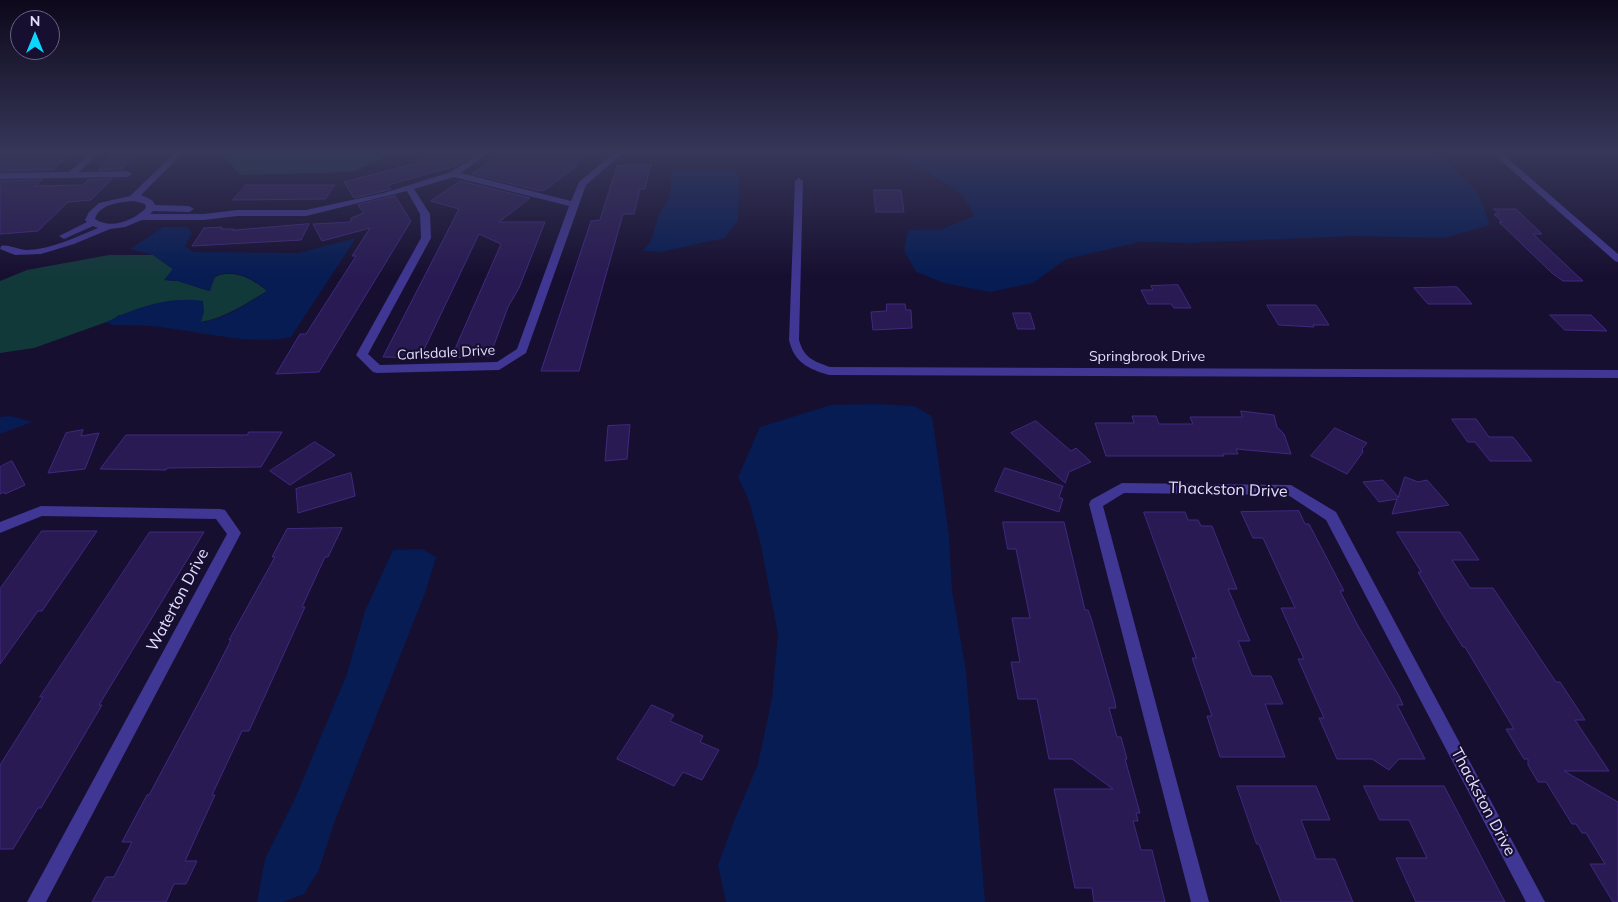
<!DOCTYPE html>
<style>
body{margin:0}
#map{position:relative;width:1618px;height:902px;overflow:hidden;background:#170f30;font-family:Mulish,sans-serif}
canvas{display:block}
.north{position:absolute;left:10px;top:10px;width:50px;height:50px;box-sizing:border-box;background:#170f30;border:1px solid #696283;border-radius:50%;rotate:0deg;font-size:14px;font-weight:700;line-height:20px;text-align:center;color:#e4deff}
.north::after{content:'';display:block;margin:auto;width:18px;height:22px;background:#0ad6ff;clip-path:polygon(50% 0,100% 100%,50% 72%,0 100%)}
</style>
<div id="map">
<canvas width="1618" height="902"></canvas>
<div class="north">N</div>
</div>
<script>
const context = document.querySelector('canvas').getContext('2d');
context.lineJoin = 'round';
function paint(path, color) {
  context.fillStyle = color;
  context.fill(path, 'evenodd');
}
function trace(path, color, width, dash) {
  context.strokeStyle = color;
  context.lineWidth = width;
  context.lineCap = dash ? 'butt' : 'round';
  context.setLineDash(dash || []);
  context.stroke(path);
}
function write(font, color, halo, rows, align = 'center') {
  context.font = font + ' Mulish,sans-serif';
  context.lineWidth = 4.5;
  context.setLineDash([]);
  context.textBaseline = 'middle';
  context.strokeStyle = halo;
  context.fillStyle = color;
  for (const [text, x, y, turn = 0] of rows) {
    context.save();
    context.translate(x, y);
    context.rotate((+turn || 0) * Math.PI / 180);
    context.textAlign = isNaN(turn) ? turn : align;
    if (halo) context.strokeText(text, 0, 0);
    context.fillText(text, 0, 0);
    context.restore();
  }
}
paint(new Path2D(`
 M 219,151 L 398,151 L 352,172 L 240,175 Z
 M 109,255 L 153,255 L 173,269 L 165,280 L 178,281 L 209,291 L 215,277 C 233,268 253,279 267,291 C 247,303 225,318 201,322 L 119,315 L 112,320 L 34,348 L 0,353 L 0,281 L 27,270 Z`), '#12393a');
paint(new Path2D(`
 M 845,151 L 1430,151 L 1443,158 L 1478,193 L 1490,225 L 1444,238 L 1354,236 L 1189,243 L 1140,242 L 1066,259 L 1033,283 L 990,292 L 944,283 L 916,272 L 904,250 L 908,230 L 942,229 L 974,216 L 963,195 L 936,177 L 900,160 L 854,155 Z
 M 672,169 L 735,170 L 740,179 L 738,220 L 725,238 L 660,252 L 643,251 L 651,241 L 659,215 L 670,196 Z
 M 163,227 L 187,227 L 192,233 L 185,246 L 193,252 L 298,253 L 356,238 L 291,337 C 253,347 191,329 150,326 C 137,325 124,325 112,325 L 106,322 C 112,320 116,317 121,315 C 148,304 174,297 203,301 L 204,312 L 201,322 C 224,320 248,303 267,291 C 254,278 233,268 215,276 L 210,291 L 178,281 L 164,280 L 173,269 L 153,255 L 130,249 Z
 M 874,404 L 914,406 L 932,416 L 949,536 L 952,590 L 966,671 L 985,902 L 726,902 L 718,865 L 734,821 L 758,764 L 772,698 L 778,634 L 760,541 L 749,501 L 738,477 L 760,427 L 831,405 Z
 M 11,416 L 32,422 L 0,434 L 0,417 Z
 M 422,549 L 436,557 L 425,593 L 334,823 L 319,870 L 304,894 L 283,902 L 257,902 L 265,859 L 294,801 L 347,674 L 365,611 L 393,550 Z`), '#061c53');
const building = new Path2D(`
 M 0,151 L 73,151 L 53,170 L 0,171 Z
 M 121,151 L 141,151 L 122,169 L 98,170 L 115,153 Z
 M 434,151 L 480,151 L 456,166 L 388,185 L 391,189 L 384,191 L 354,198 L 344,182 L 413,164 Z
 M 507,151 L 591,151 L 574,166 L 577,166 L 545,190 L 540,191 L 472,174 Z
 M 651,165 L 645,189 L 640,189 L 634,214 L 623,214 L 579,371 L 541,371 L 591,221 L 600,220 L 617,166 Z
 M 112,179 L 91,200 L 68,202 L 38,231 L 0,234 L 0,181 L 42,180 L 36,186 L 83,185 L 88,180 Z
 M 461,181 L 530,198 L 499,222 L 545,222 L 519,288 L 508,307 L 490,356 L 451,358 L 501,244 L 479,234 L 420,358 L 383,357 L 459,209 L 431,201 Z
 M 246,185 L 335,185 L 325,199 L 233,200 Z
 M 874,190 L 901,190 L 904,212 L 876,212 Z
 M 395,196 L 411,221 L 319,372 L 276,374 L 300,334 L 306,334 L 356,256 L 352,256 L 370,228 L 322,241 L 313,224 L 351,222 L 351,218 L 364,213 L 358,205 Z
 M 1494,209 L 1516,209 L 1542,234 L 1533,234 L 1583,281 L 1563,281 L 1552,273 L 1499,222 L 1502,222 L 1494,214 L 1499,214 Z
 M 309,224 L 301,240 L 192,246 L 204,228 L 222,227 L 221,229 L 234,229 L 233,230 Z
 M 1178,285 L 1191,308 L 1174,308 L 1171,304 L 1148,304 L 1141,290 L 1153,290 L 1151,286 Z
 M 1457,287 L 1472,304 L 1428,304 L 1414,288 Z
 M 887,304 L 905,304 L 906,310 L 911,310 L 912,328 L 873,330 L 871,312 L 886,311 Z
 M 1267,305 L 1316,305 L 1329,325 L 1313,325 L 1314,327 L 1279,325 Z
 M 1013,313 L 1030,313 L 1035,329 L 1018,329 Z
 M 1550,315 L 1591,315 L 1607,331 L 1565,330 Z
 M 1241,411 L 1274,415 L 1277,427 L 1284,434 L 1291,454 L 1236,449 L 1238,454 L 1223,454 L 1224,456 L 1106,456 L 1095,423 L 1134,423 L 1132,416 L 1156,416 L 1159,424 L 1193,424 L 1190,417 L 1242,417 Z
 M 1452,419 L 1476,419 L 1489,437 L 1513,437 L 1532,461 L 1490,461 L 1475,442 L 1468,442 Z
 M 1036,421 L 1071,451 L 1076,448 L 1091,462 L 1069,472 L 1065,483 L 1011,433 Z
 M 630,425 L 627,459 L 605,461 L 608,426 Z
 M 1335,428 L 1367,443 L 1362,449 L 1363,452 L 1347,474 L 1311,456 Z
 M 83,430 L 81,436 L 99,433 L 85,469 L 48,473 L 66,433 Z
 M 249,432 L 282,432 L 261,467 L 167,468 L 166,470 L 100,469 L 126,435 L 247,435 Z
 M 315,442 L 335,455 L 290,485 L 270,471 Z
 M 12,461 L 25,485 L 5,494 L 4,492 L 0,494 L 0,467 Z
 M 1005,468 L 1063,486 L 1059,497 L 1063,499 L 1059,512 L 995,491 Z
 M 351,473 L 355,496 L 298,513 L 296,489 Z
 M 1405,477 L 1418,482 L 1427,480 L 1449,505 L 1392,514 L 1397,499 L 1379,502 L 1363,482 L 1383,480 L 1398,497 Z
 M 1299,511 L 1305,524 L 1309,524 L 1344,591 L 1340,591 L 1357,624 L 1399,696 L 1403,705 L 1397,705 L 1425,759 L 1399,759 L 1389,770 L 1372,759 L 1337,759 L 1319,718 L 1324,718 L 1298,659 L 1304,659 L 1281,608 L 1295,608 L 1263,538 L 1253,538 L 1241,512 Z
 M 1144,512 L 1185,512 L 1188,520 L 1198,520 L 1201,526 L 1212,526 L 1237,589 L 1228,589 L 1250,641 L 1238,641 L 1252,676 L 1271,676 L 1283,704 L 1265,704 L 1285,757 L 1220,757 L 1207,716 L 1212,716 L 1192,658 L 1196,658 Z
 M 1003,522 L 1064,522 L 1085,610 L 1088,610 L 1091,618 L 1114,698 L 1116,708 L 1109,708 L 1117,737 L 1121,737 L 1127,759 L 1125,759 L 1140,813 L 1136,813 L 1138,821 L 1133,821 L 1141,850 L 1152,850 L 1165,902 L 1094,902 L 1092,888 L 1075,888 L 1054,789 L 1113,789 L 1072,759 L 1049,759 L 1037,699 L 1018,699 L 1011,662 L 1020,662 L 1012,618 L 1030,618 L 1016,549 L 1008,549 Z
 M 342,528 L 328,557 L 325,557 L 302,607 L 305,607 L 249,731 L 242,731 L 212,795 L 215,795 L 185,861 L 197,861 L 186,884 L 174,884 L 166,902 L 92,902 L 106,877 L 114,877 L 132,842 L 122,842 L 147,795 L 149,795 L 208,685 L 231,640 L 229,640 L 275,557 L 272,557 L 287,529 Z
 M 42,531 L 97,531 L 42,611 L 38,611 L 0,664 L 0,589 Z
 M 150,532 L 204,532 L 99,705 L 102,705 L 41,808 L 38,808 L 13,849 L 0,849 L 0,765 L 43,697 L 40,697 Z
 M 1397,532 L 1460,532 L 1479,560 L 1452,560 L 1470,588 L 1493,588 L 1556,682 L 1560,682 L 1585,720 L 1575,720 L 1609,771 L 1564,771 L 1618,802 L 1618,902 L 1613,902 L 1590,864 L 1605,864 L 1586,833 L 1582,833 L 1576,824 L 1572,824 L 1546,782 L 1538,782 L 1528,765 L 1528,759 L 1524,759 L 1506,729 L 1514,729 L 1465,647 L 1463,647 L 1441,612 L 1418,572 L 1421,572 Z
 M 652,705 L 674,715 L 670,721 L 703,736 L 700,742 L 719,750 L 702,780 L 683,772 L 674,786 L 617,759 Z
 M 1237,786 L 1316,786 L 1330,820 L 1301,820 L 1316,859 L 1335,859 L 1353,902 L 1281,902 L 1259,844 L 1257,844 Z
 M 1364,786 L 1444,786 L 1505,902 L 1416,902 L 1396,858 L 1427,858 L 1409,820 L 1380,820 Z`);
paint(building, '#291a53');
trace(building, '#412981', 1);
paint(new Path2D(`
 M 93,151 L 101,151 L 79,172 L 128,171 L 132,174 L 128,177 L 0,179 L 0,173 L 69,172 Z
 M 177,151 L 185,151 L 141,195 L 152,200 L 155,205 L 189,206 L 194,209 L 189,212 L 153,211 L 150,214 L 204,214 L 237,210 L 306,210 L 384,193 L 451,172 L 483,151 L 492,151 L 461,173 L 571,201 L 579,182 L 616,151 L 625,151 L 586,185 L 526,353 L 499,370 L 377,373 L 373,372 L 356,355 L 421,238 L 420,214 L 407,191 L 306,216 L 237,216 L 204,220 L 142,220 L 125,227 L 110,229 L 74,244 L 41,254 L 15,255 L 0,249 L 1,246 C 9,244 18,250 27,250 C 52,249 76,237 98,228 L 93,226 L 64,239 L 59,236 L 87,222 L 85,220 L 89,212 L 99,203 L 130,196 ZM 454,177 L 569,206 L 517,349 L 497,362 L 380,365 L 368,354 L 431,238 L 430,214 L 414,189 ZM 134,201 L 145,204 L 146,208 C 134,220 111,230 95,219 C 99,204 120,202 134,201 Z
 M 1490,151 L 1499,151 L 1618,254 L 1618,262 L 1615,261 Z
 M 799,178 L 803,181 L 799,340 C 804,358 813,361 830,367 L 1618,370 L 1618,378 L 829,375 C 808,369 794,362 789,340 L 795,181 Z
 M 1122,483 L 1291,485 L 1336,512 L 1545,902 L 1526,902 L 1326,520 L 1288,495 L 1124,493 L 1103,506 L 1209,902 L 1191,902 L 1089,504 L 1091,500 Z
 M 41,506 L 220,509 L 225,510 L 241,533 L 46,902 L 27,902 L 227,534 L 216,519 L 42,516 L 0,533 L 0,522 Z`), '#403693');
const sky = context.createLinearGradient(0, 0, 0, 277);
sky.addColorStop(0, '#0d081a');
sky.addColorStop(0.55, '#363759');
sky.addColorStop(1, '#36375900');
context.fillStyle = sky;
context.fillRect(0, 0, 1618, 277);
write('14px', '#e4deff', '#170f30', [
 ["Carlsdale Drive",446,353,-3],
 ["Springbrook Drive",1147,357]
]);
write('16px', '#e4deff', '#170f30', [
 ["Thackston Drive",1228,490,2],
 ["Waterton Drive",178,600,-62],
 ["Thackston Drive",1483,802,62]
]);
</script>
